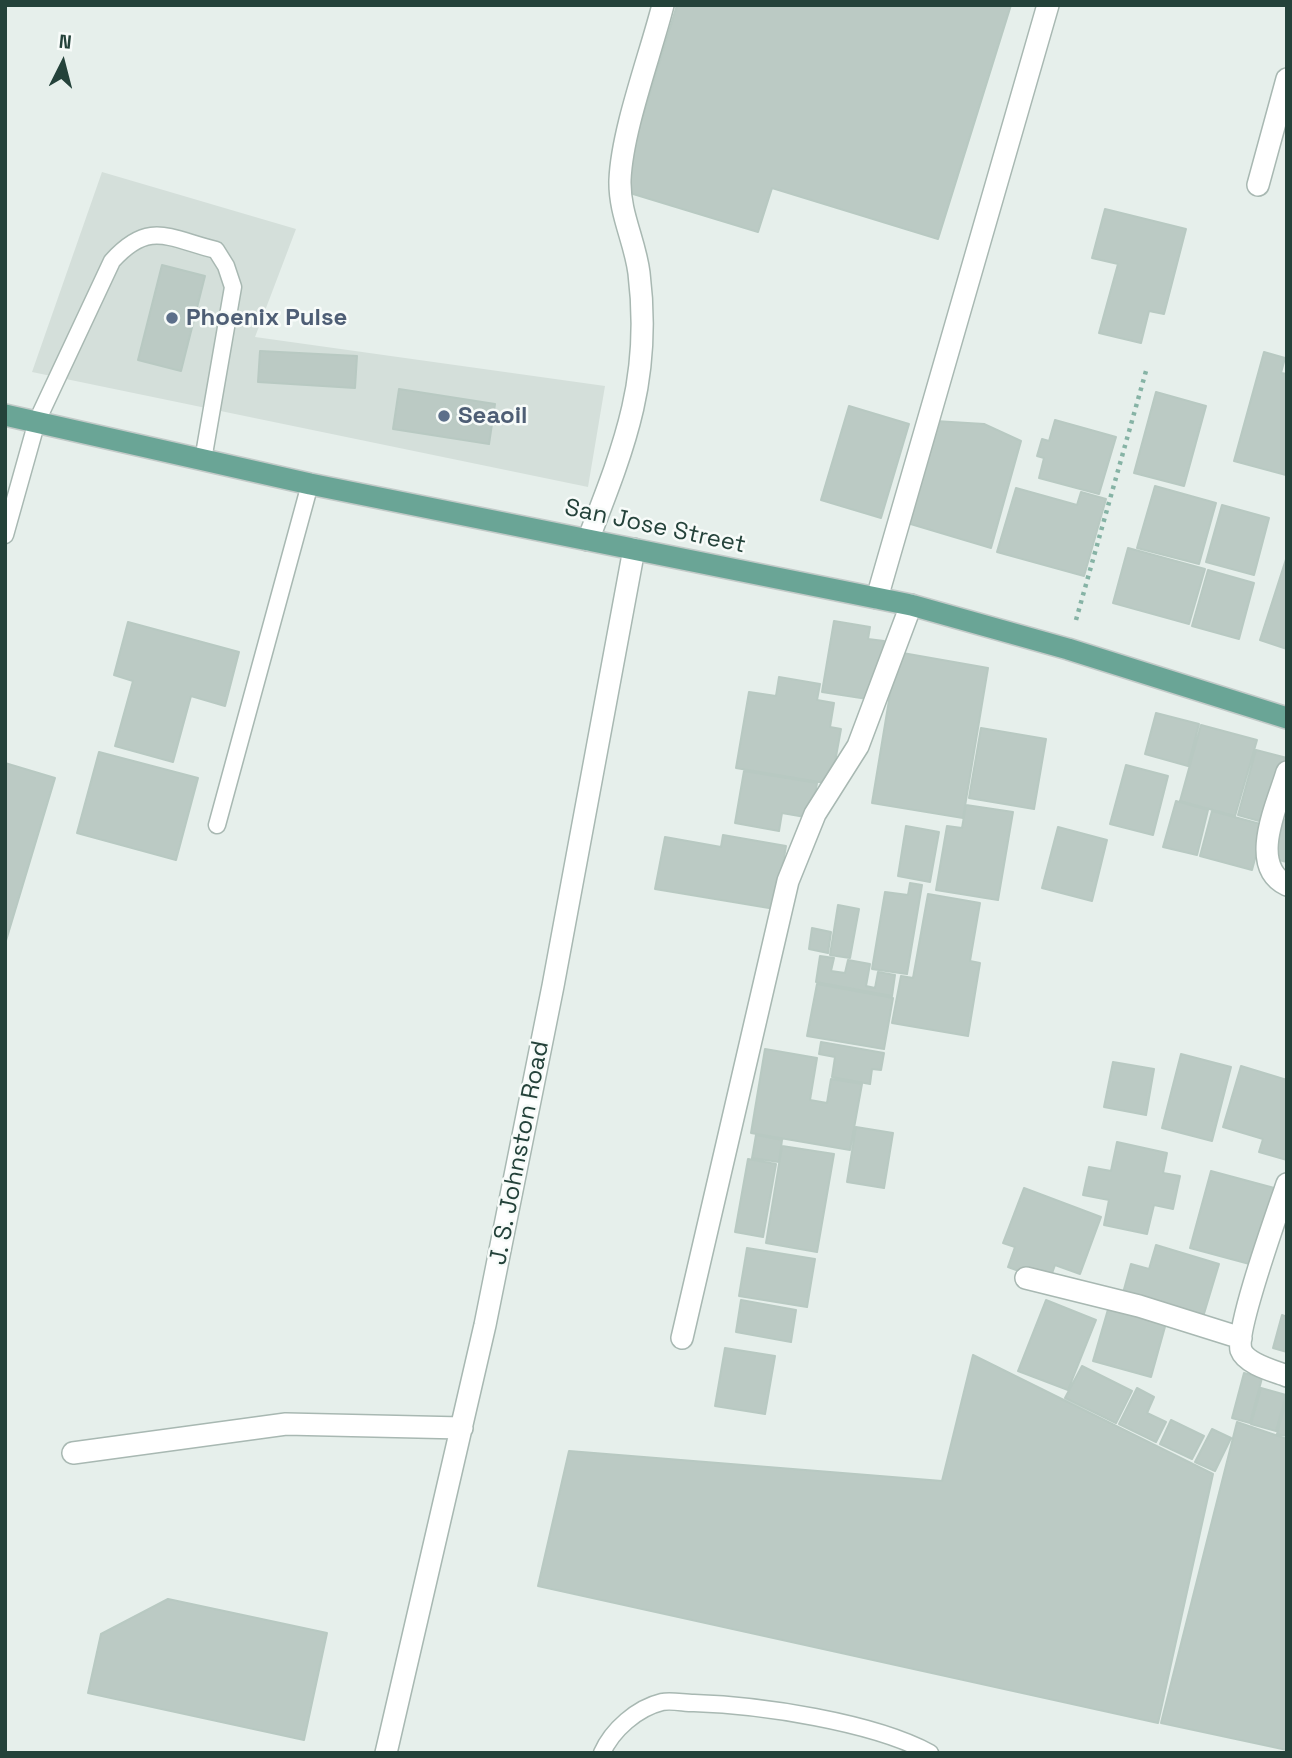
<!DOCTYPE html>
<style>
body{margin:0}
#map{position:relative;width:1292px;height:1758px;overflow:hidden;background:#e6efeb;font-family:"Space Grotesk",sans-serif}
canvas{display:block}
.frame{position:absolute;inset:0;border:7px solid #24423a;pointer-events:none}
.north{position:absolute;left:28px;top:28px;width:70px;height:70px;-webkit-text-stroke:5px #f7fbf9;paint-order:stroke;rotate:6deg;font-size:19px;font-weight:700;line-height:28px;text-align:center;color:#24423a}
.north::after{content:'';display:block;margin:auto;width:24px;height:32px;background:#24423a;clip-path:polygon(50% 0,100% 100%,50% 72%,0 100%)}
</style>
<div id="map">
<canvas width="1292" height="1758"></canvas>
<div class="frame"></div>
<div class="north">N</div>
</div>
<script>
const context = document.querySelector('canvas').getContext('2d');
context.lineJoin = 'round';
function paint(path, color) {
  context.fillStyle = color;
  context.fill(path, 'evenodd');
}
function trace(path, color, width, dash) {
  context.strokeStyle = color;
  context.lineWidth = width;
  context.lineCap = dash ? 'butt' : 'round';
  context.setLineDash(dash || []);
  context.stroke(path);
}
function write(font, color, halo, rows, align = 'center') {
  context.font = font + ' "Space Grotesk",sans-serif';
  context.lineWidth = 5;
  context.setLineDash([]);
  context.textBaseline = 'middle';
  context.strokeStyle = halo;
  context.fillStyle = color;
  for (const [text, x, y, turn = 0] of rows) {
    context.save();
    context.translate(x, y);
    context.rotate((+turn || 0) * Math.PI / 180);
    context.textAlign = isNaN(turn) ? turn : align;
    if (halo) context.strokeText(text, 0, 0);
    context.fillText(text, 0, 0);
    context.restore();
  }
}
paint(new Path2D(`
 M 102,172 L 296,229 L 255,337 L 605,386 L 588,487 L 32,372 Z`), '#d4dfda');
const building = new Path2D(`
 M 677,5 L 1011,5 L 938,239 L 772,188 L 758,232 L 620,190 Z
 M 1105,209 L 1186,229 L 1164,314 L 1149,311 L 1141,343 L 1099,333 L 1118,264 L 1092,258 Z
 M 162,265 L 205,276 L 181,371 L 138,360 Z
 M 260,351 L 357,356 L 355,388 L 258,382 Z
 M 1264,352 L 1285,358 L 1281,373 L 1287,374 L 1286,475 L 1234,461 Z
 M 399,389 L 495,404 L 489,444 L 393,429 Z
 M 1156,392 L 1206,406 L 1184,486 L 1134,473 Z
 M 849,406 L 909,424 L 881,518 L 821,500 Z
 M 1055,420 L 1116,437 L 1099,494 L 1039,478 L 1044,458 L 1037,456 L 1042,439 L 1049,441 Z
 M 935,421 L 984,424 L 1021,441 L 991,548 L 904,522 Z
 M 1155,486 L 1216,503 L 1199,564 L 1137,548 Z
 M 1016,488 L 1077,505 L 1081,492 L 1106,499 L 1084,576 L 997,552 Z
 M 1222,505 L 1269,518 L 1254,575 L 1206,562 Z
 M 1128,548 L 1205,569 L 1189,624 L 1113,603 Z
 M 1287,556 L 1287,649 L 1260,640 Z
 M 1208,570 L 1254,583 L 1239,639 L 1192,626 Z
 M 834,621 L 870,627 L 868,639 L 884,641 L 874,700 L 822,692 Z
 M 128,622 L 239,652 L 225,706 L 191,696 L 173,762 L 115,746 L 133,681 L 114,675 Z
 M 897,652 L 988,668 L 963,818 L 872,803 Z
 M 779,677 L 820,684 L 817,700 L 834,703 L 830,727 L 841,729 L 831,784 L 736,768 L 749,692 L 776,696 Z
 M 1156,713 L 1199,724 L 1188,766 L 1145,754 Z
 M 1201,725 L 1257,740 L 1235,816 L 1180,801 Z
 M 981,728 L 1046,739 L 1034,809 L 969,798 Z
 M 1256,750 L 1287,758 L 1270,824 L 1238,815 Z
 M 99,752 L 198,778 L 176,860 L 77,833 Z
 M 5,763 L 55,778 L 5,944 Z
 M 1126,765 L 1168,776 L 1153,835 L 1110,824 Z
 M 744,771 L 817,783 L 811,818 L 782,813 L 779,831 L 735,823 Z
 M 1176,801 L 1208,810 L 1197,855 L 1163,847 Z
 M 966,805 L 1013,812 L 998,900 L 936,890 L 947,826 L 962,828 Z
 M 1212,811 L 1264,825 L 1252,870 L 1200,856 Z
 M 1280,819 L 1287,820 L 1287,862 L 1270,858 Z
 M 906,826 L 939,832 L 930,882 L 898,876 Z
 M 1058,827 L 1107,840 L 1092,901 L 1042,888 Z
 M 723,835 L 786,846 L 775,909 L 655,889 L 665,837 L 721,847 Z
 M 910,883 L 922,885 L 907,974 L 872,969 L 885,892 L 908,895 Z
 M 928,894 L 980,903 L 970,961 L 980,963 L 968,1036 L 892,1023 L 901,976 L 913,978 Z
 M 838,905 L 859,909 L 850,958 L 830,955 Z
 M 812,928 L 831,932 L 828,953 L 809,949 Z
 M 820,956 L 834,958 L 831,971 L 845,973 L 848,960 L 870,964 L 866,986 L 875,988 L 878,972 L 895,975 L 892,996 L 816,982 Z
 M 817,984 L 893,998 L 884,1049 L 807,1036 Z
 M 821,1042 L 884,1053 L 881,1070 L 872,1069 L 870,1084 L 832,1077 L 835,1057 L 819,1054 Z
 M 765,1049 L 817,1058 L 810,1100 L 827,1103 L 831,1079 L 862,1084 L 850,1150 L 751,1133 Z
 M 1181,1054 L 1231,1067 L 1212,1141 L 1162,1128 Z
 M 1113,1062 L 1154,1069 L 1146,1115 L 1104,1107 Z
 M 1241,1066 L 1287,1080 L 1287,1160 L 1259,1152 L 1263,1139 L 1223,1127 Z
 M 856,1127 L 893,1133 L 884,1188 L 847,1182 Z
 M 756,1135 L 782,1140 L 779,1162 L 752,1158 Z
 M 1117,1142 L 1167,1153 L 1163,1173 L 1180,1176 L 1173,1209 L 1154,1205 L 1147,1234 L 1104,1225 L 1109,1200 L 1083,1195 L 1089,1167 L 1111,1171 Z
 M 782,1146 L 834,1154 L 817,1252 L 766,1243 Z
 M 748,1159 L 776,1164 L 763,1237 L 735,1232 Z
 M 1211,1171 L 1278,1189 L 1257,1266 L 1190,1248 Z
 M 1024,1188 L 1101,1217 L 1080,1274 L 1055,1265 L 1049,1282 L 1008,1267 L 1015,1247 L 1003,1243 Z
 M 1156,1245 L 1219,1264 L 1203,1317 L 1123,1293 L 1131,1264 L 1149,1269 Z
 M 747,1248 L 815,1259 L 807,1307 L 739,1296 Z
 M 741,1300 L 796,1310 L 791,1342 L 736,1332 Z
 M 1046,1300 L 1096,1320 L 1068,1390 L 1018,1371 Z
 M 1109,1306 L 1168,1316 L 1151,1377 L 1093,1361 Z
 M 1282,1315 L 1287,1317 L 1287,1352 L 1273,1348 Z
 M 725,1348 L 775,1356 L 765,1414 L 715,1406 Z
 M 973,1355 L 1213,1474 L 1158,1723 L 538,1586 L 569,1451 L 942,1481 Z
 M 1082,1366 L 1132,1391 L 1116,1423 L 1065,1398 Z
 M 1244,1373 L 1262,1378 L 1250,1423 L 1232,1418 Z
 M 1137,1388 L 1154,1397 L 1147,1413 L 1166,1422 L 1156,1442 L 1119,1424 Z
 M 1261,1388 L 1286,1395 L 1276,1431 L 1251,1424 Z
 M 1287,1398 L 1287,1436 L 1277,1434 Z
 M 1171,1420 L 1204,1436 L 1192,1459 L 1160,1444 Z
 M 1237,1422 L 1287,1439 L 1287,1750 L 1161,1723 Z
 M 1212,1429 L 1231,1438 L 1215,1471 L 1195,1462 Z
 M 168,1599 L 327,1633 L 304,1740 L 88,1693 L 101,1634 Z`);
paint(building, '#bbcac4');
trace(building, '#b8c9c2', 2);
const lane = new Path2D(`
 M 5,535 L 37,421 L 112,261 C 149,220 168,238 216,250 L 226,266 L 233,287 L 203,460
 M 217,825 L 310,484
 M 602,1753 C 612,1730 637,1708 662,1702 C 671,1700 684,1703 694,1703 C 760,1705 873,1722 930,1753`);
const street = new Path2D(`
 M 1258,185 L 1287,79
 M 588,540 C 625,445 652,378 639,273 C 635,241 619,213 620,180 C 622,130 650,56 663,5
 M 877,598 L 1048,5
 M 1287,772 C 1278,803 1247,866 1287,885
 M 1287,1184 C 1278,1211 1235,1330 1241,1350 C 1246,1364 1274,1371 1287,1376
 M 1026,1278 L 1139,1306 L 1241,1338
 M 682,1338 L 788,881 L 815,814 L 858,746 L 911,605
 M 73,1453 L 286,1424 L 462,1428
 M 386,1753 L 485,1325 L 553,986 L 634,549`);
const primary = new Path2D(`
 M 5,415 L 310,484 L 911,605 L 1068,649 L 1287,718`);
trace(lane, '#a8b8b2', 19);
trace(street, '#a8b8b2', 24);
trace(primary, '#c2cac8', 24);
trace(new Path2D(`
 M 1076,620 L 1146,371`), '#86b3a5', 4.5, [3.5, 5]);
trace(lane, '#fff', 16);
trace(street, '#fff', 21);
trace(primary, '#6aa596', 21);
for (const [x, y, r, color] of [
 [172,318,7,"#5c6f8a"],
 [444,416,7,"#5c6f8a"]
]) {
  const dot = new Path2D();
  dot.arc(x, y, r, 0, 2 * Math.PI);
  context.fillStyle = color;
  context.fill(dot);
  trace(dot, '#f7fbf9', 2.5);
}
write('bold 24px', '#4e5e75', '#f7fbf9', [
 ["Phoenix Pulse",186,318],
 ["Seaoil",458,416]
], 'left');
write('24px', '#24423a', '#f7fbf9', [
 ["San Jose Street",655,527,12],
 ["J. S. Johnston Road",520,1153,-79]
]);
</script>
